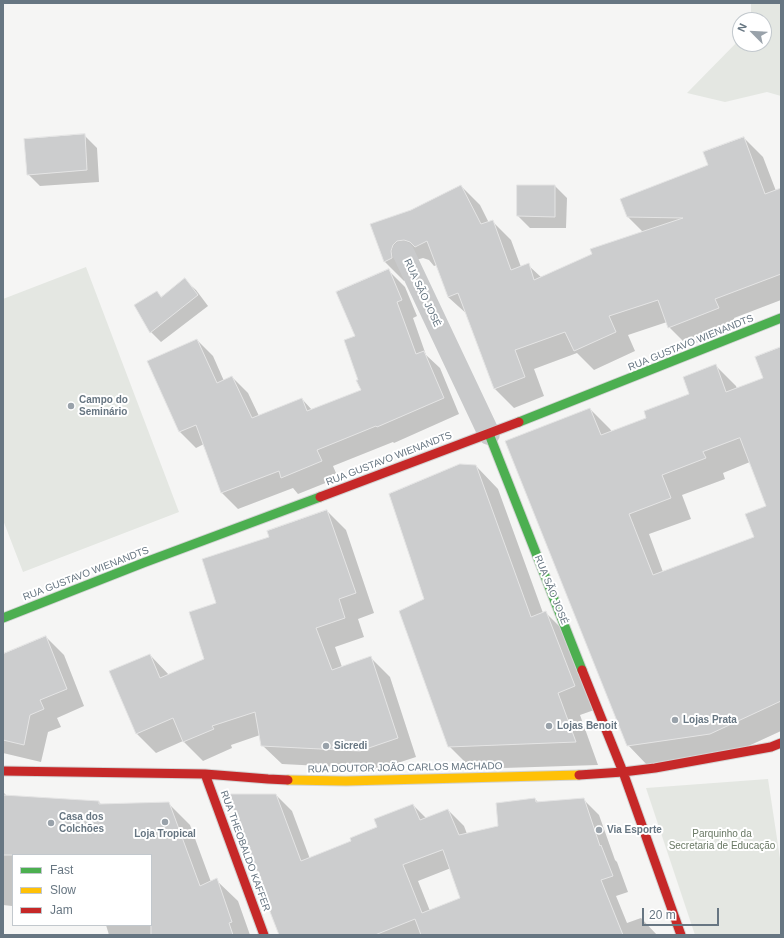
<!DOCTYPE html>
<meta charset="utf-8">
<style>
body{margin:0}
#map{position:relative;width:784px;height:938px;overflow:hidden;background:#f5f5f4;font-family:Helvetica,sans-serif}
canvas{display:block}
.frame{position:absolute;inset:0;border:4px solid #677682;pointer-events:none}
.legend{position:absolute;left:12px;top:854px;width:140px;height:72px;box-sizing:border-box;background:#fff;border:1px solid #c2c8cd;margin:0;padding:5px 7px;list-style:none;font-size:12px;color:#677682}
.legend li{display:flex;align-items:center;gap:8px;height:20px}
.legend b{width:20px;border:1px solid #c2c8cd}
.north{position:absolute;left:732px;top:12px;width:40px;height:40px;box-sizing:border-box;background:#fff;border:1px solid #c2c8cd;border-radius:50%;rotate:294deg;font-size:11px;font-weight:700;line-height:16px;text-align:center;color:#677682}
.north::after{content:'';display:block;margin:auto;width:14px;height:18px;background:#99a2aa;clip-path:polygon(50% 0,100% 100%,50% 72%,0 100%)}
.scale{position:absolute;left:642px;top:908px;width:77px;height:18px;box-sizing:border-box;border:2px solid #677682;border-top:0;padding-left:5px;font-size:12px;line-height:14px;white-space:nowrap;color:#677682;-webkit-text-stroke:3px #fff;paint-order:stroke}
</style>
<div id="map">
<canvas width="784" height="938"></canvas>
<div class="frame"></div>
<ul class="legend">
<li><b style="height:5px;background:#4caf50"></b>Fast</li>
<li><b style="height:5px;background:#ffc107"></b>Slow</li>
<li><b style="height:5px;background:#c62828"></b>Jam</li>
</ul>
<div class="north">N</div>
<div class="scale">20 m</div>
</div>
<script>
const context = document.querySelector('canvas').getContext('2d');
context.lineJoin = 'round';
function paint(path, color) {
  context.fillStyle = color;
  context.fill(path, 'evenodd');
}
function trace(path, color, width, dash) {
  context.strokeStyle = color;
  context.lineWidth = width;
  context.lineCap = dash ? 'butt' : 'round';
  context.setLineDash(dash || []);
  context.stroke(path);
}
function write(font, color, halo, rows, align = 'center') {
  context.font = font + ' Helvetica,sans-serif';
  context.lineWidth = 4;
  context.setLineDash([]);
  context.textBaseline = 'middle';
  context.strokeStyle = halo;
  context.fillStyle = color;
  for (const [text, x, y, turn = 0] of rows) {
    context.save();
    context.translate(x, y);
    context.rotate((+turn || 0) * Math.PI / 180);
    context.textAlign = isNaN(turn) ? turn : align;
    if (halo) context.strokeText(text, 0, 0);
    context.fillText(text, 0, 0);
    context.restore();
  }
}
paint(new Path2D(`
 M 751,3 L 781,3 L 781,96 L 767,92 L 725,102 L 687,93 L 740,39 L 740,44 L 764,44 L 764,20 L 751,20 Z
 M 86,267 L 179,512 L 23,572 L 3,520 L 3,299 Z
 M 768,779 L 781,865 L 781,935 L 695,935 L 646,788 Z`), '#e4e7e2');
paint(new Path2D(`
 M 85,136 L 97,148 L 99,182 L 40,186 L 28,174 Z
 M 744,138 L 763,157 L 776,191 L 781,189 L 781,300 L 734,318 L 737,327 L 688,346 L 669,327 L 667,322 L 628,335 L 635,351 L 594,370 L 577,353 L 534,369 L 544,396 L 514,408 L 495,389 L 468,315 L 448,297 L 437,265 L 434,266 L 429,260 L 423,258 L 416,260 L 411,277 L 404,281 L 385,262 L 372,225 L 411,211 L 461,186 L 480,205 L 489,223 L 492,221 L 511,240 L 521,267 L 528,265 L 542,278 L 643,232 L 628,217 L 709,166 Z
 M 518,186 L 555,186 L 567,198 L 566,228 L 530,228 L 518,216 Z
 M 388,270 L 405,287 L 417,316 L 413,318 L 426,355 L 440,368 L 459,414 L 394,443 L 393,442 L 333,466 L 338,478 L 298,494 L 293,488 L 238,509 L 222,493 L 204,444 L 196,448 L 180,432 L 197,340 L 213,356 L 224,381 L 232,377 L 248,393 L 259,416 L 302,399 L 312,410 L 362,391 L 359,380 L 357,337 Z
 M 185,280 L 196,290 L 208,306 L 161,342 L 151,332 L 157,292 L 162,298 Z
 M 781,348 L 781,731 L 731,754 L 648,766 L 628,745 L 590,409 L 610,429 L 612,432 L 648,418 L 690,395 L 715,365 L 736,386 L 737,389 L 764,378 ZM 750,462 L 767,506 L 755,538 L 663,572 L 649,534 L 691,519 L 682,495 L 725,479 L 723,473 Z
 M 476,466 L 498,489 L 543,613 L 545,612 L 568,635 L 597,709 L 580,715 L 598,765 L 472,769 L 449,746 L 425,599 Z
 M 327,511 L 346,530 L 374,613 L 358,619 L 364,637 L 335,647 L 342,667 L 371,658 L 390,677 L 416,757 L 379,769 L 282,764 L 262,745 L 260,735 L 231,745 L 232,748 L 203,761 L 183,741 L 156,753 L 137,734 L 110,672 L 150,655 L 169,675 L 206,659 L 217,604 L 270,538 Z
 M 46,637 L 64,655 L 84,706 L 57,718 L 61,727 L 48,732 L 41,762 L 3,753 L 3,655 Z
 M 3,792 L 7,796 L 99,802 L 106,810 L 168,803 L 190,825 L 211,882 L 216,880 L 238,901 L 250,935 L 109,935 L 106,925 L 151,925 L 151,855 L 13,855 L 12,906 L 3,905 Z
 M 276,795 L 292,811 L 310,859 L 353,841 L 378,828 L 413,805 L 426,818 L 448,810 L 464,826 L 467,834 L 499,827 L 535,799 L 538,802 L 583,799 L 599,815 L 615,860 L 617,862 L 628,892 L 616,896 L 627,923 L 641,918 L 657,935 L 280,935 L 270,904 ZM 451,868 L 461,899 L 430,911 L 418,881 Z`), '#0003');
const building = new Path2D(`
 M 85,134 L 87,170 L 27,175 L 24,139 Z
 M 744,137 L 765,194 L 781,188 L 781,274 L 715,299 L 719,308 L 668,328 L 658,300 L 609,316 L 616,332 L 574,351 L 565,332 L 515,350 L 525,377 L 494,389 L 458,293 L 448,297 L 427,241 L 415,247 L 410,242 L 404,240 L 397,241 L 393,245 L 391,251 L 392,258 L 384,262 L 370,224 L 411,210 L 461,185 L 481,224 L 493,220 L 511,270 L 529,263 L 534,280 L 592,254 L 590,249 L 683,218 L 627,217 L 620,199 L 708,165 L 703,152 Z
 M 517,185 L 555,185 L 555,217 L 517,216 Z
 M 389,269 L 402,300 L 397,302 L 416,354 L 424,351 L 444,398 L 377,427 L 376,426 L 317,450 L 322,461 L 281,478 L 279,471 L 221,493 L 196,425 L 179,432 L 147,361 L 197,339 L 217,383 L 232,376 L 252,418 L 302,398 L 307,411 L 361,390 L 356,380 L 358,380 L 344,340 L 355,336 L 336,292 Z
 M 185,278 L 198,295 L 150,333 L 134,305 L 157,291 L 161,297 Z
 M 781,347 L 781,701 L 710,734 L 627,746 L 505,441 L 590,408 L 601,435 L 646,418 L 644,411 L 689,394 L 683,377 L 716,364 L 726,392 L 763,378 L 755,357 ZM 740,438 L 766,506 L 745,514 L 754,537 L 653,575 L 629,514 L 671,498 L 662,475 L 706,458 L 703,452 Z
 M 460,464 L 476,465 L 531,617 L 546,611 L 575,686 L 558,693 L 576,742 L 448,747 L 399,611 L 424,599 L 389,494 Z
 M 327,510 L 356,593 L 339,599 L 345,618 L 316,628 L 332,670 L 371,656 L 398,738 L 360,751 L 261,746 L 255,712 L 212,726 L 214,729 L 183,742 L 173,718 L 136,734 L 109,671 L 150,654 L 160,678 L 204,659 L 189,612 L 216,603 L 202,559 L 269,537 L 267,531 Z
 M 46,636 L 67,689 L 40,700 L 44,709 L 30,715 L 24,745 L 3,740 L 3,654 Z
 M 228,794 L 276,794 L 301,861 L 351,841 L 350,838 L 377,827 L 374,819 L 413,804 L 420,820 L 448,809 L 459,835 L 498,826 L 496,803 L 535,798 L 536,802 L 584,798 L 600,846 L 601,845 L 613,876 L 601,880 L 623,935 L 421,935 L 415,919 L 375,935 L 279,935 L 267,904 L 269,903 ZM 443,850 L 460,898 L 422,913 L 403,865 Z
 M 3,795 L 99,801 L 99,804 L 169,802 L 200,886 L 217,878 L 232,922 L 229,923 L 233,935 L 151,935 L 151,855 L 3,855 Z`);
paint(building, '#cccdce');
trace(building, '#e4e4e4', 1);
const fast = new Path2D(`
 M 519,422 L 781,318
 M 489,434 L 582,670
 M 3,618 L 143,563 L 320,497`);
const slow = new Path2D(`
 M 288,780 L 346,781 L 579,775`);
const jam = new Path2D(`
 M 320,497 L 519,422
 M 582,670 L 623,772 L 681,935
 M 3,771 L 205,774 L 268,779 L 288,780
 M 205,774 L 264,935
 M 579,775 L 623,772 L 655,768 L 771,747 L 781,743`);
trace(fast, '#d2d3d3', 11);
trace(slow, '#d2d3d3', 11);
trace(jam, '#d2d3d3', 11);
trace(new Path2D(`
 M 403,252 L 489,434`), '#c9cacb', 22);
trace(fast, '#4caf50', 9);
trace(slow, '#ffc107', 9);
trace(jam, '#c62828', 9);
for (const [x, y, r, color] of [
 [71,406,4,"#99a2aa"],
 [675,720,4,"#99a2aa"],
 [549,726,4,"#99a2aa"],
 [326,746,4,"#99a2aa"],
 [165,822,4,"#99a2aa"],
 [51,823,4,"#99a2aa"],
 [599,830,4,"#99a2aa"]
]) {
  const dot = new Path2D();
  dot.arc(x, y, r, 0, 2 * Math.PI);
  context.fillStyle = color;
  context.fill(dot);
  trace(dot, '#fff', 1.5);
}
write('10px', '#677682', '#fff', [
 ["RUA SÃO JOSÉ",422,293,65],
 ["RUA GUSTAVO WIENANDTS",691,343,-22],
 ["RUA GUSTAVO WIENANDTS",389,459,-21],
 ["RUA GUSTAVO WIENANDTS",86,574,-21],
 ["RUA SÃO JOSÉ",551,590,68],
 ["RUA DOUTOR JOÃO CARLOS MACHADO",405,768,-1],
 ["RUA THEOBALDO KAFFER",245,851,70]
]);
write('bold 10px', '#677682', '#fff', [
 ["Campo do",79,400],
 ["Seminário",79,412],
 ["Lojas Prata",683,720],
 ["Lojas Benoit",557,726],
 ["Sicredi",334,746],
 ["Casa dos",59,817],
 ["Colchões",59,829],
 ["Via Esporte",607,830],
 ["Loja Tropical",165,834,"center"]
], 'left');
write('10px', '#6a7965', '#fff', [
 ["Parquinho da",722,834],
 ["Secretaria de Educação",722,846]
]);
</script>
